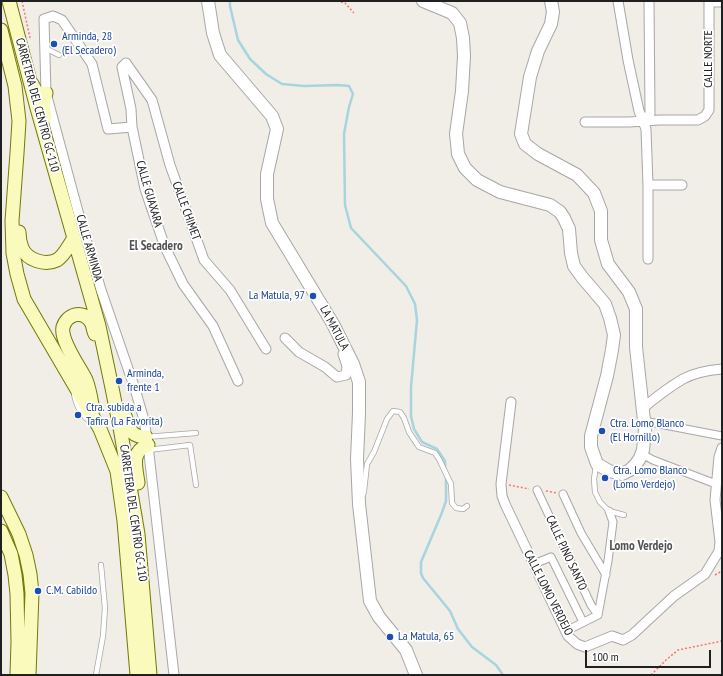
<!DOCTYPE html>
<style>
body{margin:0}
#map{position:relative;width:723px;height:676px;overflow:hidden;background:#f1ede7;font-family:"PT Sans Narrow",sans-serif}
canvas{display:block}
.frame{position:absolute;inset:0;border:2px solid #202020;pointer-events:none}
.scale{position:absolute;left:585px;top:650px;width:126px;height:18px;box-sizing:border-box;border:2px solid #202020;border-top:0;padding-left:5px;font-size:12px;line-height:14px;white-space:nowrap;color:#202020;-webkit-text-stroke:3px #fff;paint-order:stroke}
</style>
<div id="map">
<canvas width="723" height="676"></canvas>
<div class="frame"></div>
<div class="scale">100 m</div>
</div>
<script>
const context = document.querySelector('canvas').getContext('2d');
context.lineJoin = 'round';
function trace(path, color, width, dash) {
  context.strokeStyle = color;
  context.lineWidth = width;
  context.lineCap = dash ? 'butt' : 'round';
  context.setLineDash(dash || []);
  context.stroke(path);
}
function write(font, color, halo, rows, align = 'center') {
  context.font = font + ' "PT Sans Narrow",sans-serif';
  context.lineWidth = 3.5;
  context.setLineDash([]);
  context.textBaseline = 'middle';
  context.strokeStyle = halo;
  context.fillStyle = color;
  for (const [text, x, y, turn = 0] of rows) {
    context.save();
    context.translate(x, y);
    context.rotate((+turn || 0) * Math.PI / 180);
    context.textAlign = isNaN(turn) ? turn : align;
    if (halo) context.strokeText(text, 0, 0);
    context.fillText(text, 0, 0);
    context.restore();
  }
}
trace(new Path2D(`
 M 230,1 L 230,6 L 238,40 L 250,59 L 266,74 L 282,84 L 304,86 L 338,85 L 349,86 L 353,94 L 349,107 L 344,134 L 345,205 L 351,228 L 406,286 L 415,304 L 417,320 L 411,387 L 411,416 L 414,429 L 422,442 L 437,449 L 445,461 L 445,470
 M 446,475 L 446,501 L 441,515 L 421,562 L 421,573 L 423,578 L 450,611 L 458,629 L 472,647 L 496,665 L 503,675`), '#a7d4de', 2.5);
const service = new Path2D(`
 M 45,48 L 59,55
 M 74,394 C 76,405 82,416 91,422
 M 146,437 L 196,433
 M 148,450 L 190,445 L 196,485
 M 596,466 L 594,479 L 595,492 L 600,502 L 609,511 L 624,515
 M 363,495 L 364,491 L 367,464 L 374,452 L 387,419 L 393,411 L 400,412 L 404,418 L 409,432 L 419,447 L 435,453 L 439,459 L 451,484 L 452,503 L 456,508 L 463,509 L 467,506
 M 96,675 L 103,636 L 105,608 L 101,565`);
const pedestrian = new Path2D(`
 M 644,421 L 722,436
 M 642,454 L 653,460 L 716,484
 M 537,490 L 591,605 L 598,615
 M 563,494 L 581,533 L 606,575
 M 534,564 L 551,557 L 583,622
 M 566,631 L 598,615 L 608,561 L 613,522 L 609,511`);
const minor = new Path2D(`
 M 618,1 L 628,60 L 639,111 L 646,129 L 648,185 L 648,259
 M 709,2 L 722,2
 M 643,121 L 650,114 L 649,1
 M 585,122 L 629,122 L 660,120 L 698,120 L 705,116 L 709,110 L 709,1
 M 132,127 L 108,129 L 92,64 L 62,20 L 53,16 L 44,19 L 46,93 L 80,219 L 101,290 L 135,389 L 144,420 L 148,445 L 174,675
 M 648,185 L 682,185
 M 285,338 L 299,352 L 325,367 L 337,377 L 346,375 L 347,366 L 343,354
 M 238,381 L 213,326 L 183,284 L 165,247 L 145,189 L 132,127 L 131,109 L 122,67 L 126,63 L 152,100 L 170,165 L 204,260 L 230,290 L 266,349
 M 511,402 L 501,484 L 502,496 L 505,504 L 568,636 L 577,644 L 585,647 L 612,636 L 623,640 L 632,635 L 674,596 L 705,574 L 719,551 L 720,542 L 715,500 L 719,457 L 722,448
 M 643,408 C 655,398 669,387 683,379 C 694,373 710,370 722,369`);
const tertiary = new Path2D(`
 M 208,1 L 213,33 L 220,55 L 272,116 L 277,129 L 267,174 L 267,199 L 272,223 L 333,324 L 353,364 L 359,382 L 359,413 L 357,459 L 359,504 L 370,601 L 379,617 L 406,650 L 416,675
 M 423,1 L 452,13 L 460,23 L 463,38 L 464,56 L 462,91 L 456,134 L 457,143 L 458,154 L 465,168 L 477,180 L 500,192 L 550,205 L 560,212 L 564,218 L 569,229 L 571,253 L 574,266 L 582,277 L 605,304 L 610,318 L 614,335 L 612,350 L 607,376 L 591,436 L 591,447 L 597,464 L 609,471 L 622,474 L 630,470 L 636,464 L 640,458 L 643,450 L 645,430 L 636,347 L 636,309 L 629,292 L 608,264 L 601,240 L 601,211 L 594,193 L 577,175 L 538,154 L 525,144 L 521,134 L 530,77 L 538,51 L 551,24 L 553,12 L 551,1`);
const secondary = new Path2D(`
 M 9,1 L 37,108 L 99,326 L 112,388 L 121,433 L 138,534 L 150,675
 M 1,30 L 15,86 L 19,121 L 17,153 L 12,221 L 13,253 L 17,274 L 24,299 L 100,429 L 117,471 L 124,521 L 137,675
 M 32,84 C 36,91 36,95 46,93 C 43,102 42,107 45,117
 M 19,232 C 19,237 20,243 22,248 C 27,260 45,266 57,260 C 64,256 69,245 74,238
 M 93,410 C 91,400 90,390 86,380 C 80,367 60,341 63,327 C 67,314 83,309 91,322 C 93,325 93,330 95,334
 M 124,414 C 130,427 129,437 146,437
 M 138,483 C 136,467 130,452 148,445
 M 1,497 L 19,534 L 26,555 L 30,574 L 32,593 L 29,675
 M 1,531 L 11,554 L 15,575 L 17,594 L 18,642 L 17,675`);
trace(service, '#a7a7a7', 6);
trace(pedestrian, '#a7a7a7', 9);
trace(minor, '#a7a7a7', 11);
trace(tertiary, '#a7a7a7', 14);
trace(secondary, '#737905', 15);
trace(new Path2D(`
 M 22,1 L 30,38
 M 337,1 L 345,3 L 354,13
 M 509,485 L 529,489
 M 546,491 L 557,493
 M 715,575 L 722,571
 M 651,675 L 666,660 L 678,650 L 722,641`), '#fa766f', 1.5, [2, 2]);
trace(service, '#fff', 4.5);
trace(pedestrian, '#fff', 7);
trace(minor, '#fff', 9);
trace(tertiary, '#fff', 12);
trace(secondary, '#fafabc', 13);
for (const [x, y, r, color] of [
 [54,44,4,"#1a4fb4"],
 [313,296,4,"#1a4fb4"],
 [119,381,4,"#1a4fb4"],
 [78,415,4,"#1a4fb4"],
 [602,431,4,"#1a4fb4"],
 [605,478,4,"#1a4fb4"],
 [38,591,4,"#1a4fb4"],
 [390,637,4,"#1a4fb4"]
]) {
  const dot = new Path2D();
  dot.arc(x, y, r, 0, 2 * Math.PI);
  context.fillStyle = color;
  context.fill(dot);
  trace(dot, '#fff', 1.5);
}
write('12px', '#164399', '#fff', [
 ["Arminda, 28",62,37],
 ["(El Secadero)",62,51],
 ["La Matula, 97",305,296,"right"],
 ["Arminda,",127,374],
 ["frente 1",127,388],
 ["Ctra. subida a",86,408],
 ["Tafira (La Favorita)",86,422],
 ["Ctra. Lomo Blanco",610,424],
 ["(El Hornillo)",610,438],
 ["Ctra. Lomo Blanco",613,471],
 ["(Lomo Verdejo)",613,485],
 ["C.M. Cabildo",46,591],
 ["La Matula, 65",398,637]
], 'left');
write('12px', '#202020', '#fff', [
 ["CALLE NORTE",709,59,-90],
 ["CARRETERA DEL CENTRO GC-110",37,105,75],
 ["CALLE GUAXARA",149,194,74],
 ["CALLE CHIMET",186,211,70],
 ["CALLE ARMINDA",89,248,74],
 ["LA MATULA",334,328,62],
 ["CARRETERA DEL CENTRO GC-110",133,513,82],
 ["CALLE PINO SANTO",566,553,65],
 ["CALLE LOMO VERDEJO",548,593,63]
]);
write('bold 13px', '#535353', '#fff', [
 ["El Secadero",156,246],
 ["Lomo Verdejo",641,546]
]);
</script>
